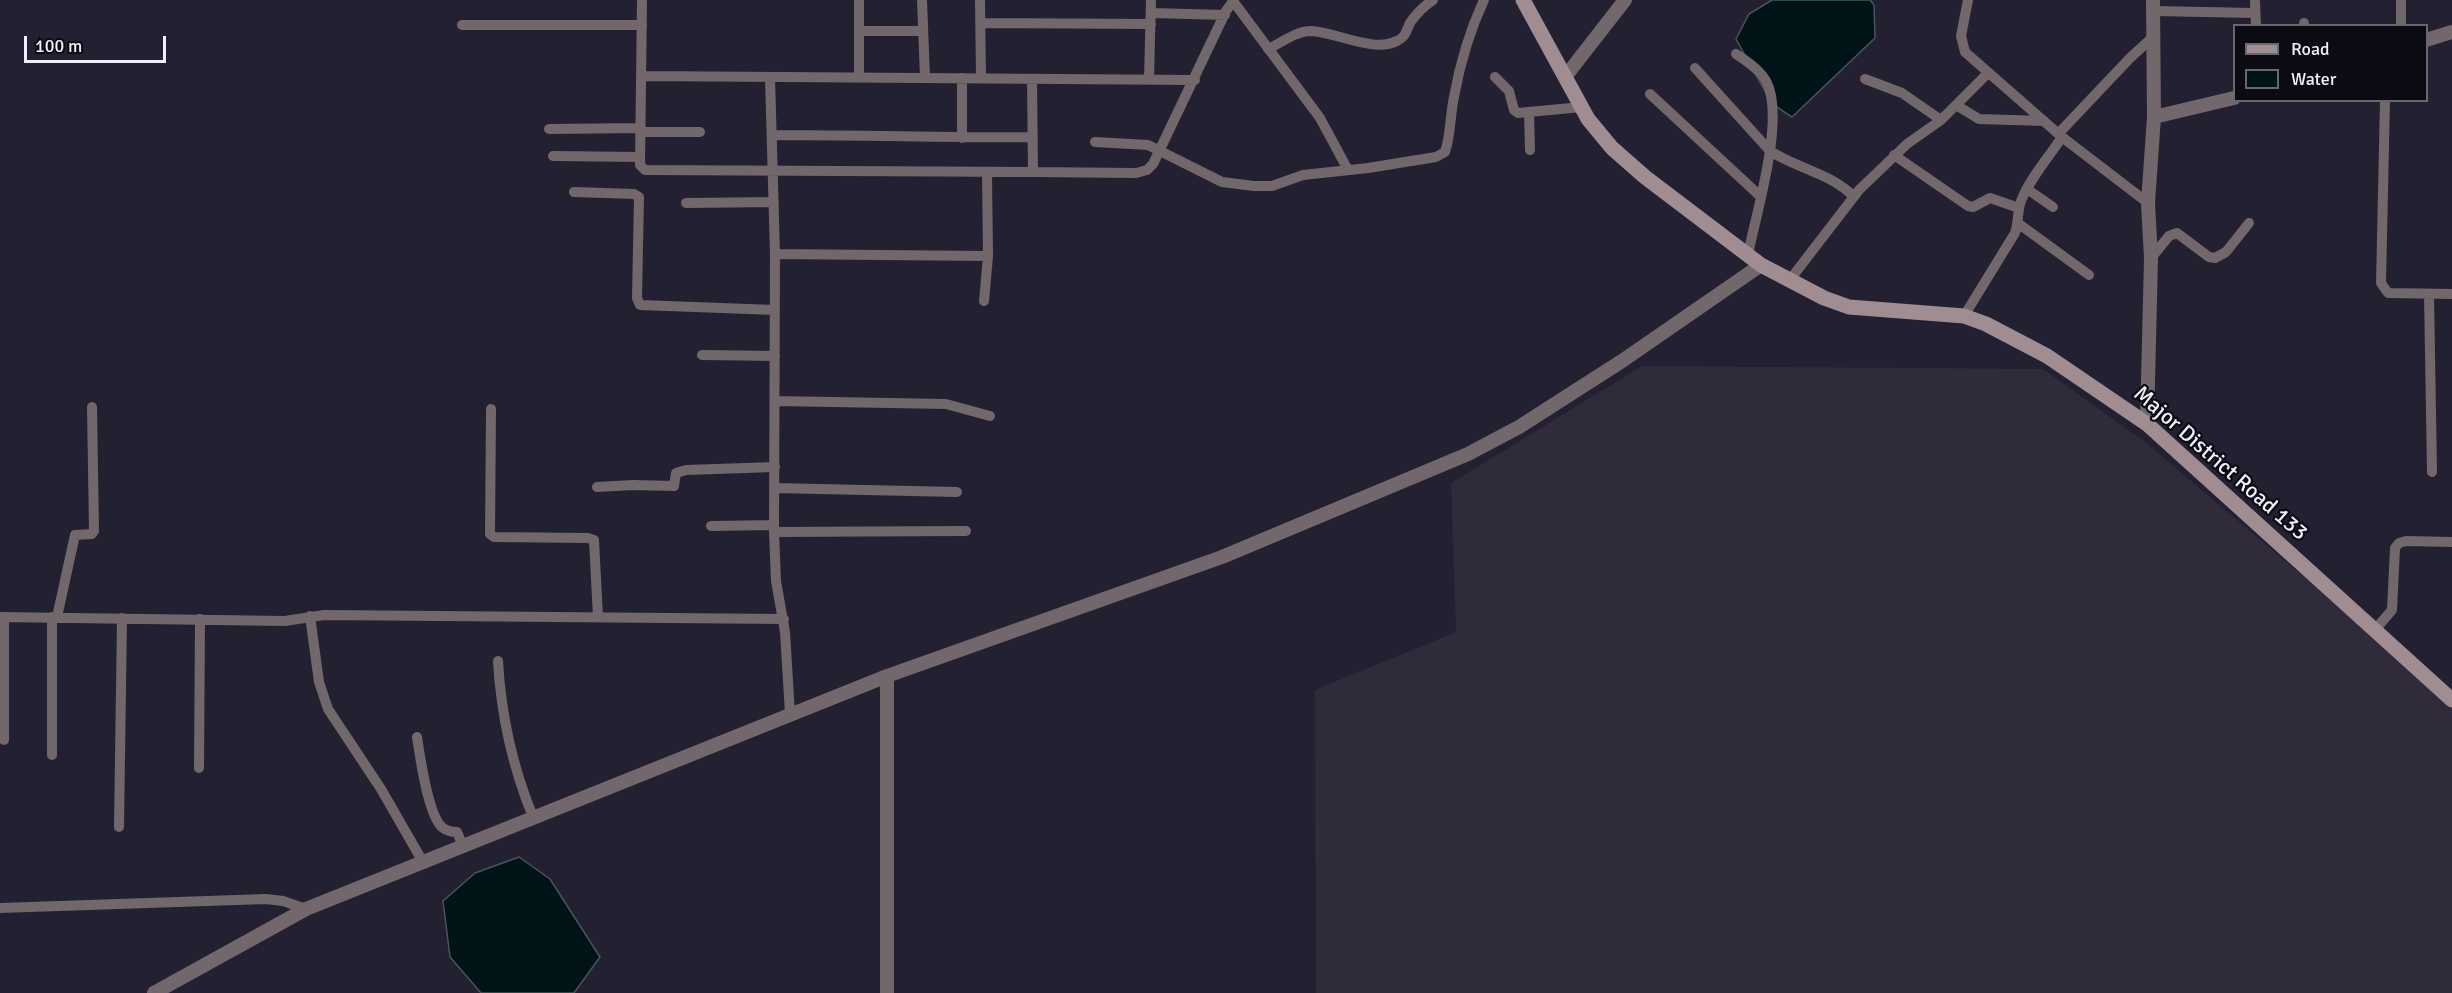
<!DOCTYPE html>
<style>
body{margin:0}
#map{position:relative;width:2452px;height:993px;overflow:hidden;background:#222031;font-family:Signika,sans-serif}
canvas{display:block}
.legend{position:absolute;left:2233px;top:24px;width:195px;height:78px;box-sizing:border-box;background:#0c0b13;border:2px solid #676770;margin:0;padding:8px 10px;list-style:none;font-size:18px;color:#f0f0fc}
.legend li{display:flex;align-items:center;gap:12px;height:30px}
.legend b{width:30px;border:2px solid #676770}
.scale{position:absolute;left:24px;top:36px;width:142px;height:27px;box-sizing:border-box;border:3px solid #f0f0fc;border-top:0;padding-left:8px;font-size:18px;line-height:21px;white-space:nowrap;color:#f0f0fc;-webkit-text-stroke:4px #0c0b13;paint-order:stroke}
</style>
<div id="map">
<canvas width="2452" height="993"></canvas>
<ul class="legend">
<li><b style="height:8px;background:#9f8d92"></b>Road</li>
<li><b style="height:16px;background:#001417"></b>Water</li>
</ul>
<div class="scale">100 m</div>
</div>
<script>
const context = document.querySelector('canvas').getContext('2d');
context.lineJoin = 'round';
function paint(path, color) {
  context.fillStyle = color;
  context.fill(path, 'evenodd');
}
function trace(path, color, width, dash) {
  context.strokeStyle = color;
  context.lineWidth = width;
  context.lineCap = dash ? 'butt' : 'round';
  context.setLineDash(dash || []);
  context.stroke(path);
}
function write(font, color, halo, rows, align = 'center') {
  context.font = font + ' Signika,sans-serif';
  context.lineWidth = 4.5;
  context.setLineDash([]);
  context.textBaseline = 'middle';
  context.strokeStyle = halo;
  context.fillStyle = color;
  for (const [text, x, y, turn = 0] of rows) {
    context.save();
    context.translate(x, y);
    context.rotate((+turn || 0) * Math.PI / 180);
    context.textAlign = isNaN(turn) ? turn : align;
    if (halo) context.strokeText(text, 0, 0);
    context.fillText(text, 0, 0);
    context.restore();
  }
}
paint(new Path2D(`
 M 1642,366 L 2043,369 L 2145,442 L 2452,702 L 2452,993 L 1316,993 L 1315,690 L 1456,632 L 1451,483 Z`), '#302b3b');
const water = new Path2D(`
 M 1772,0 L 1870,0 L 1874,5 L 1875,38 L 1792,117 L 1772,104 L 1736,39 L 1749,14 Z
 M 519,857 L 550,879 L 600,957 L 574,993 L 481,993 L 450,957 L 443,901 L 475,873 Z`);
paint(water, '#001417');
trace(water, '#48565c', 1.5);
trace(new Path2D(`
 M 642,0 L 640,165 L 645,170 L 1033,172 L 1032,79
 M 859,0 L 859,78
 M 922,0 L 925,78
 M 980,0 L 981,78
 M 1968,0 L 1961,36 L 1965,52 L 2062,137 L 2148,203
 M 2255,0 L 2256,26
 M 1233,1 L 1320,118 L 1348,170
 M 2153,11 L 2255,13
 M 1151,13 L 1225,15
 M 981,23 L 1151,24
 M 462,25 L 642,25
 M 2304,26 L 2304,23
 M 2401,26 L 2401,0
 M 860,31 L 923,31
 M 1268,49 C 1281,43 1296,31 1311,31 C 1335,32 1374,53 1397,41 C 1406,37 1406,31 1410,23 C 1416,14 1424,6 1433,0
 M 1736,54 C 1747,61 1760,70 1766,81 C 1786,117 1756,214 1748,254
 M 1695,68 L 1770,151 C 1798,169 1831,173 1854,197
 M 643,76 L 1195,80
 M 770,77 L 775,254 L 774,532 L 776,581 L 785,632 L 790,714
 M 1495,77 L 1509,91 L 1514,110 L 1518,113 L 1582,107
 M 962,78 L 962,138
 M 1149,79 L 1151,0
 M 1865,79 L 1902,93 L 1941,120 L 1988,73
 M 1650,94 L 1760,196
 M 2385,100 L 2381,283 L 2388,293 L 2452,294
 M 1956,105 L 1979,119 L 2044,121
 M 1529,113 L 1530,150
 M 549,129 L 641,128
 M 641,132 L 700,132
 M 2059,133 L 2130,58 L 2153,37
 M 773,135 C 859,135 946,138 1033,137
 M 1095,142 L 1148,145 L 1222,182 L 1254,186 L 1272,186 L 1303,175 L 1368,168 L 1436,157 L 1445,152 C 1451,134 1450,115 1454,97 C 1460,64 1470,30 1484,0
 M 1894,155 L 1968,206 L 1973,207 L 1990,198 L 2019,208
 M 553,156 L 640,157
 M 1033,172 L 1136,173 L 1147,170 L 1153,164 L 1226,11 L 1234,0
 M 2027,189 L 2053,207
 M 574,192 L 634,194 L 639,197 L 637,298 L 640,305 L 775,310
 M 686,203 L 774,202
 M 2019,224 L 2089,275
 M 775,254 L 988,256
 M 2151,258 L 2169,236 L 2177,233 L 2209,257 L 2215,258 L 2226,252 L 2249,223
 M 1789,281 L 1859,190 L 1907,144 L 1941,120
 M 2429,294 L 2432,472
 M 984,301 L 988,256 L 987,172
 M 1964,316 L 2015,233 C 2019,222 2017,211 2021,201 C 2030,178 2049,157 2062,137
 M 702,355 L 775,356
 M 775,401 L 946,404 L 990,416
 M 491,409 L 490,534 L 494,537 L 588,538 L 594,540 L 598,617
 M 597,487 L 633,485 L 674,486 L 676,473 L 686,470 L 775,467
 M 774,488 L 957,492
 M 711,526 L 774,525
 M 774,532 L 966,531
 M 310,616 L 319,682 L 328,709 L 381,789 L 423,862
 M 0,617 L 285,621 L 324,615 L 784,619
 M 4,617 L 4,740
 M 57,617 L 75,535 L 92,534 L 94,531 L 92,407
 M 2374,631 L 2392,610 L 2395,548 L 2399,543 L 2406,541 L 2452,542
 M 498,661 C 501,715 513,768 533,817
 M 417,737 C 420,756 428,817 443,828 C 447,831 453,832 457,832 L 463,846
 M 52,755 L 52,617
 M 199,768 L 200,619
 M 119,827 L 122,618
 M 0,908 L 266,899 L 283,901 L 306,909`), '#72676a', 10);
trace(new Path2D(`
 M 2426,40 L 2452,32
 M 1565,77 L 1625,0
 M 2154,117 L 2234,98
 M 2147,424 L 2151,258 L 2148,203 L 2154,117 L 2153,0
 M 154,993 L 306,909 L 887,676 L 1222,557 L 1468,454 L 1519,427 L 1622,361 L 1761,265
 M 887,993 L 887,676`), '#72676a', 14);
trace(new Path2D(`
 M 1523,0 L 1588,119 L 1612,148 L 1645,177 L 1761,265 L 1824,298 L 1849,307 L 1964,316 L 1986,324 L 2047,356 L 2147,424 L 2452,700`), '#9f8d92', 15);
write('22px', '#f0f0fc', '#0c0b13', [
 ["Major District Road 133",2220,464,41]
]);
</script>
